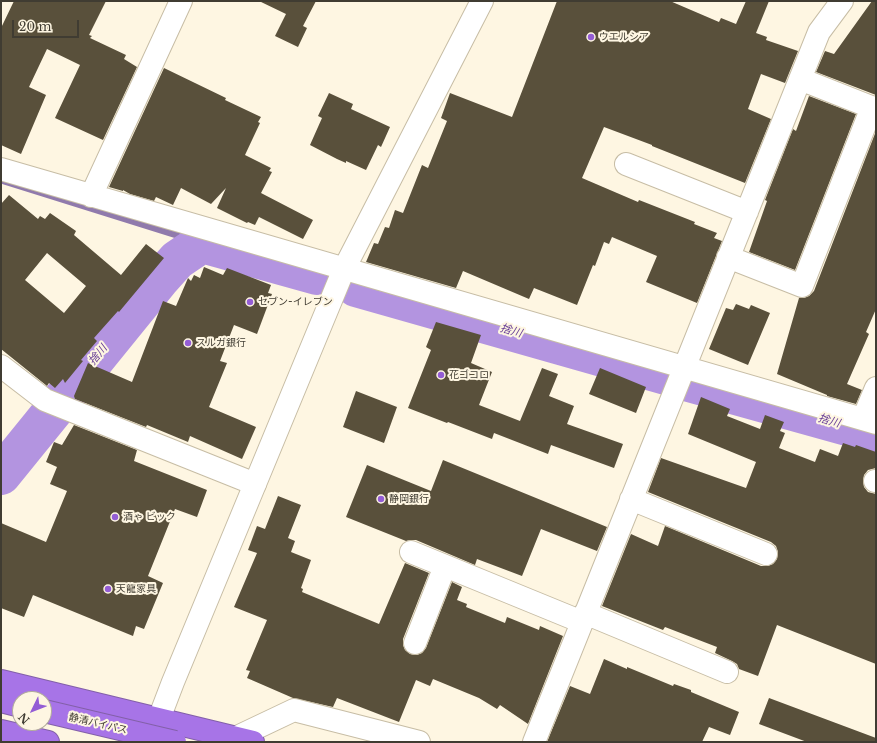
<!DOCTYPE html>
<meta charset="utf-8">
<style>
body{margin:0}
#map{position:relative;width:877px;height:743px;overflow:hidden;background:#fef6e2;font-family:"Libre Baskerville",serif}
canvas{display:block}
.frame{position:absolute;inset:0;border:2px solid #403c32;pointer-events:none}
.north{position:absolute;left:12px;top:691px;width:40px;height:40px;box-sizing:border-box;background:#fef6e2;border:1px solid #b2ac9c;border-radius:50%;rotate:227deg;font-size:11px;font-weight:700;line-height:16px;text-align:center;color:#403c32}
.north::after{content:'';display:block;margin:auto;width:14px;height:18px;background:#945dd5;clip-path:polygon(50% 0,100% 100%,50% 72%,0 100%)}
.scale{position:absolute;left:12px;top:20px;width:67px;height:18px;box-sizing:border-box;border:2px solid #403c32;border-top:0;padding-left:5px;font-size:12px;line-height:14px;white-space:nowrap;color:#403c32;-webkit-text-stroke:3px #fef6e2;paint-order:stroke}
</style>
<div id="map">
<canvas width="877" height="743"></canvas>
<div class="frame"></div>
<div class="north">N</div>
<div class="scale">20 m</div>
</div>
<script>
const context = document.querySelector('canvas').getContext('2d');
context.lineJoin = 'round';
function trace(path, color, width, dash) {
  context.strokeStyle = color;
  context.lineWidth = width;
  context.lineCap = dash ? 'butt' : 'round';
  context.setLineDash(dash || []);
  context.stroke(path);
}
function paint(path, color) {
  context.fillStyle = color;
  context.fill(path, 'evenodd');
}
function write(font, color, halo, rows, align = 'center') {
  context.font = font + ' "Libre Baskerville","Noto Sans JP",serif';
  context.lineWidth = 4;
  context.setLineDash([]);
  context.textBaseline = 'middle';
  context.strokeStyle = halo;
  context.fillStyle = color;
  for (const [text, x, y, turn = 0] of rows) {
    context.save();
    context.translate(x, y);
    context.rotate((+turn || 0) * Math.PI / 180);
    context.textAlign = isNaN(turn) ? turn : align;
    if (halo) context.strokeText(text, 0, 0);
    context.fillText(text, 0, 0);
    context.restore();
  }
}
trace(new Path2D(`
 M 4,181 L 202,243`), '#907aac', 7);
trace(new Path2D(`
 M 356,287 L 666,375
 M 689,382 L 876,434
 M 1,475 L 160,279 L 177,260 L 202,243 L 317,275`), '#b394e0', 40);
paint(new Path2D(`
 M 14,1 L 106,1 L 89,35 L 92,36 L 90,38 L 126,55 L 124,59 L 137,67 L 103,140 L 55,118 L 80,65 L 47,49 L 29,87 L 46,95 L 21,154 L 1,145 L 1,28 Z
 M 259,1 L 316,1 L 303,26 L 307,28 L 298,47 L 275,36 L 286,14 Z
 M 557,1 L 670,1 L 719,22 L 721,18 L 736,24 L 746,1 L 769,1 L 756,33 L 767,37 L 766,40 L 798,51 L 785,83 L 761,74 L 748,109 L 771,119 L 745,183 L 652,146 L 652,145 L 604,127 L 582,178 L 638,202 L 639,200 L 695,222 L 694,224 L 717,233 L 714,238 L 722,241 L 697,303 L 646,282 L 657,256 L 612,237 L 609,244 L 604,242 L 595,266 L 593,265 L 577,305 L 534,288 L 529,299 L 463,271 L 456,288 L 366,262 L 374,243 L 378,244 L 385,227 L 389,228 L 395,210 L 403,213 L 422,165 L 428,168 L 447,121 L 441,118 L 450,93 L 512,117 Z
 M 872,1 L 876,1 L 876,95 L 816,72 L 825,51 L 834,54 Z
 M 164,68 L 226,98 L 225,100 L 261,117 L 258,122 L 260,123 L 245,155 L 271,168 L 269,171 L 272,172 L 261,193 L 313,220 L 303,239 L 259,217 L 255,225 L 248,222 L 247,223 L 217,208 L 226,188 L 211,204 L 181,188 L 173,205 L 156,197 L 154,201 L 130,194 L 123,190 L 123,191 L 109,187 Z
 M 329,93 L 353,104 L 351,109 L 390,127 L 381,147 L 378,145 L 366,170 L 346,161 L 346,163 L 337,159 L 310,145 L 322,118 L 318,116 Z
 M 809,96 L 856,114 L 795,270 L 749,252 L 767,201 L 765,200 L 793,129 L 796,131 Z
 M 876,131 L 876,309 L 866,332 L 869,334 L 847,384 L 862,390 L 856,404 L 827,396 L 827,395 L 777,374 L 799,298 L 804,298 L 809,296 L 814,291 Z
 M 9,195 L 38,219 L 40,216 L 45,219 L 50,213 L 76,231 L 74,235 L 121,275 L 146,244 L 164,258 L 119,312 L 118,311 L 94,338 L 97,341 L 81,360 L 83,361 L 65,383 L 63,379 L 55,388 L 49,383 L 47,386 L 1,349 L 1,204 ZM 47,253 L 86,286 L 64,313 L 25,280 Z
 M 204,267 L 223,275 L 227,268 L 271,285 L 268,293 L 272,294 L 257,334 L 234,325 L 220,361 L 227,363 L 209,407 L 256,427 L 242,459 L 190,436 L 188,442 L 147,425 L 146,427 L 75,399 L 74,396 L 88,363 L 132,382 L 163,301 L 176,306 L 188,278 L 191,281 L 194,275 L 200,278 Z
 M 736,304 L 749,309 L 751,305 L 770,313 L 748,365 L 709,349 L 726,308 L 733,310 Z
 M 436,322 L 481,335 L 471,363 L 492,372 L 479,405 L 520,421 L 542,368 L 558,374 L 549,396 L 574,406 L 567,424 L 623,444 L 614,468 L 551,445 L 548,454 L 494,433 L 492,439 L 448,422 L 447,423 L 408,408 L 431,350 L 426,347 Z
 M 600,368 L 646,387 L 636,413 L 589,394 Z
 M 356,391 L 397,407 L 384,443 L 343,427 Z
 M 701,397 L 730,409 L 727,416 L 760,429 L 765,415 L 784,422 L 780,431 L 785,433 L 779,448 L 815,462 L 820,449 L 838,456 L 843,443 L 855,447 L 856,445 L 876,452 L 876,468 L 868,470 L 864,475 L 863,481 L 864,487 L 868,492 L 876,494 L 876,664 L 777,625 L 758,676 L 739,669 L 737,664 L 732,661 L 715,653 L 717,647 L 665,627 L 663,630 L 602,606 L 631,534 L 658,546 L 665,526 L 761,566 L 768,566 L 773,564 L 777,559 L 778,552 L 776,546 L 771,542 L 648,492 L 661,458 L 746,488 L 756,462 L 688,434 Z
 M 74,425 L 137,450 L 134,461 L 207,490 L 197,517 L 175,509 L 148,576 L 163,583 L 144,629 L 136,626 L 133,636 L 33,595 L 24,617 L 1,608 L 1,523 L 46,542 L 67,491 L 50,484 L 57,467 L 46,462 L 54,442 L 62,445 Z
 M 443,460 L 607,527 L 597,551 L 541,529 L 522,576 L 477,559 L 475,565 L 416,540 L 410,540 L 406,541 L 346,517 L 367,465 L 431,491 Z
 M 278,496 L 301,505 L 288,538 L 295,541 L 291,552 L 311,560 L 301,588 L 303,589 L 302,592 L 379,624 L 405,563 L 429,573 L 403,639 L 403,645 L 405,650 L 410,654 L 417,655 L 422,653 L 426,648 L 452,582 L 462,587 L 457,600 L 467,604 L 466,607 L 505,623 L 507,617 L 539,630 L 540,626 L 563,636 L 528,724 L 500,705 L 497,709 L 479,698 L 433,679 L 430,686 L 416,680 L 399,722 L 337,698 L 333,707 L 293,698 L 247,678 L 250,671 L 246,670 L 267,620 L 234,607 L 257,553 L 248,550 L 257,526 L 265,529 Z
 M 604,659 L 627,669 L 627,667 L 673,686 L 674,684 L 691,690 L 691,692 L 739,712 L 730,735 L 709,727 L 702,742 L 547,742 L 570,686 L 590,694 Z
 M 769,698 L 876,738 L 876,742 L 807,742 L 759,724 Z`), '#59503b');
const street = new Path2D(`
 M 800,79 L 876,109
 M 626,164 L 747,212
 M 1,169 L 876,423
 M 91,196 L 181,1
 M 728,257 L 802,286 L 872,107
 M 1,366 L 45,400 L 255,484
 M 863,419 L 876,388
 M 875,481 L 876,481
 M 631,499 L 766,554
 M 411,552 L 582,622
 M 585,613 L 727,672
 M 415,643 L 445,566
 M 235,738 L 294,710 L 419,742
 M 534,742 L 819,32 L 842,1`);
const secondary = new Path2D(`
 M 152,737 L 173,682 L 344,269 L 482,1`);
const highway = new Path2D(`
 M 1,681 L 253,742
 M 1,701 L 20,706
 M 1,731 L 48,742`);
trace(street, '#c7bda5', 24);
trace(secondary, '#c7bda5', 24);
trace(highway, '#8360a8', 24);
trace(street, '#fff', 22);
trace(secondary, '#fff', 22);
trace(highway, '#a774e7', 22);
const highwayBridge = new Path2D(`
 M 44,711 L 175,742`);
trace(highwayBridge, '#8360a8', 24, []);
trace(highwayBridge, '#a774e7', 22);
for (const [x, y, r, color] of [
 [591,37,4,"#945dd5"],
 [250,302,4,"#945dd5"],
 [188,343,4,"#945dd5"],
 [441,375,4,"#945dd5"],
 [381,499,4,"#945dd5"],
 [115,517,4,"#945dd5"],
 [108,589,4,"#945dd5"]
]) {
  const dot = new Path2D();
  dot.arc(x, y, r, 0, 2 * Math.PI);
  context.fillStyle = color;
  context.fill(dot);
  trace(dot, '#fef6e2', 1.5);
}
write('10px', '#403c32', '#fef6e2', [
 ["ウエルシア",599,37],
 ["セブン-イレブン",258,302],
 ["スルガ銀行",196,343],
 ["花ゴコロ",449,375],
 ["静岡銀行",389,499],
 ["酒ゃ ビック",123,517],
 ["天龍家具",116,589]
], 'left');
write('10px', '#403c32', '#fef6e2', [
 ["静清バイパス",98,724,13]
]);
write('italic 11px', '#663c96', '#fef6e2', [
 ["捨川",511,331,16],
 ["捨川",98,355,-51],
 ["捨川",829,421,16]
]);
</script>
